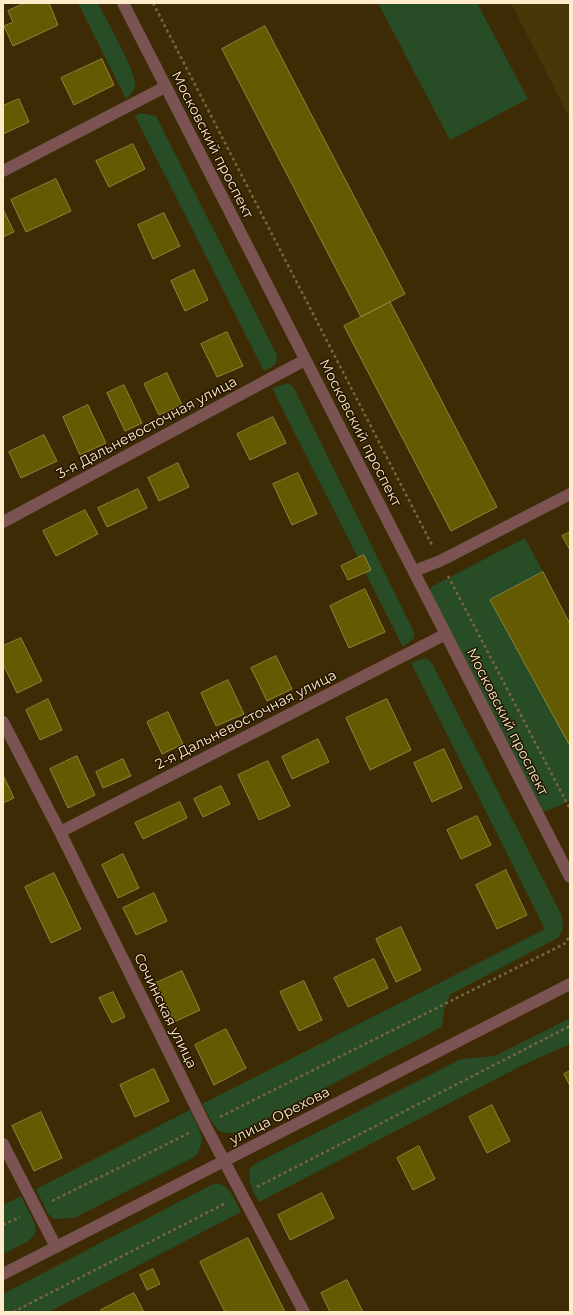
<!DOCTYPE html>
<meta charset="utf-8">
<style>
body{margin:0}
#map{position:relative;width:573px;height:1315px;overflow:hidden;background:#3d2b05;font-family:Montserrat,sans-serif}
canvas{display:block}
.frame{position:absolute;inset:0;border:4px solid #feebca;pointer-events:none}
</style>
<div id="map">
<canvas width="573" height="1315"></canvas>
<div class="frame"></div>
</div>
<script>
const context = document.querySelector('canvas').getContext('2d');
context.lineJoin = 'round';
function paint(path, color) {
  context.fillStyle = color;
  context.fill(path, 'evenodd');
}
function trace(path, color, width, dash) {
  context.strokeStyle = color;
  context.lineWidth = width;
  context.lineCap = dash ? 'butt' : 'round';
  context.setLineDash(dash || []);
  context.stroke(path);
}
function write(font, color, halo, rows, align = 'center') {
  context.font = font + ' Montserrat,sans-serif';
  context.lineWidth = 3;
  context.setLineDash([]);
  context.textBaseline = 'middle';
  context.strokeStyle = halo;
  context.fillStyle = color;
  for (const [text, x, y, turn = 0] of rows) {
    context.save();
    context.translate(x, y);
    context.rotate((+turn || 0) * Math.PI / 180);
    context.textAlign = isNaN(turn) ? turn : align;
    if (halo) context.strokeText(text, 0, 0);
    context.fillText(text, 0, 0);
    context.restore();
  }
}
paint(new Path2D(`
 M 511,3 L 570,3 L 570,119 Z`), '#483508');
paint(new Path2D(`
 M 78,3 L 98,3 C 105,18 137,72 135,86 C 134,91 130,95 126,99 Z
 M 378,3 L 477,3 L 528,99 L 450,140 Z
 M 141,113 L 156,116 L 158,120 L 277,355 C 278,365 272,367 264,371 L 135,116 Z
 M 288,383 L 294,388 L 414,632 L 414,638 L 403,647 L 272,388 Z
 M 525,538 L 543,572 L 490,600 L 570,746 L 570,801 L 546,811 L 538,812 L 428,594 L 431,587 Z
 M 424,658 L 428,659 L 433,665 L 562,916 L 563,929 L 558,938 L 451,994 L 445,1005 L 442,1027 L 248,1128 C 217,1141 216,1128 202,1104 L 545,929 L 411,663 Z
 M 570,1018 L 570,1044 L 525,1064 L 259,1202 C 252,1191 248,1182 250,1168 L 255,1164 L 461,1059 L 495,1056 Z
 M 190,1110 C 198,1128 208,1138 196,1156 L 74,1218 L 54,1219 L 48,1214 L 36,1189 Z
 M 215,1183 C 231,1185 234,1199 241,1212 L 49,1312 L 3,1312 L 3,1294 Z
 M 21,1196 C 42,1237 44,1234 3,1254 L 3,1205 Z`), '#284c25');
const building = new Path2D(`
 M 25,3 L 49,3 L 58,25 L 13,46 L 4,26 L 13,22 L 8,11 Z
 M 265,26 L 405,294 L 361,317 L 222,49 Z
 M 102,59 L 114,85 L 74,105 L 61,78 Z
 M 19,99 L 29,122 L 3,134 L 3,106 Z
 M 133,144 L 145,169 L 109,187 L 96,161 Z
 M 56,179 L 71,211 L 26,232 L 11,200 Z
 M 3,209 L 14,232 L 3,237 Z
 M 164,213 L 180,246 L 153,259 L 138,225 Z
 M 194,270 L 208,300 L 185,311 L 171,281 Z
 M 390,302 L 497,507 L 451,531 L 344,326 Z
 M 227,332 L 243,366 L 217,377 L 201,344 Z
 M 167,373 L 182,405 L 159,415 L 144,384 Z
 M 124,385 L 142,423 L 125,431 L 107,393 Z
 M 88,405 L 106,443 L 80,455 L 63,417 Z
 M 273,417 L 286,443 L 250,460 L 237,434 Z
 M 44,435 L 57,461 L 21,478 L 9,452 Z
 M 178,463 L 189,487 L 159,501 L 148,478 Z
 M 298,473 L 317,514 L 292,525 L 273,484 Z
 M 138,489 L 147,508 L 107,527 L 98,508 Z
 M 85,510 L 98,534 L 56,556 L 43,531 Z
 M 570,532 L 570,550 L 562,536 Z
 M 364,555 L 371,570 L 348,580 L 341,566 Z
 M 543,572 L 570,624 L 570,746 L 490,600 Z
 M 365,589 L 385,632 L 349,648 L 330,606 Z
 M 21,638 L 42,681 L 17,693 L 3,664 L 3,646 Z
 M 276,656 L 292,689 L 267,701 L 251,668 Z
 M 228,680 L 244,714 L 216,726 L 201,693 Z
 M 48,699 L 62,730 L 40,740 L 26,710 Z
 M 387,699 L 411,750 L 370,770 L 346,718 Z
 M 168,712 L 183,744 L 162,754 L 147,722 Z
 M 318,739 L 329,762 L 292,779 L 282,757 Z
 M 444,749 L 462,788 L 432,802 L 414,763 Z
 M 77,756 L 95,795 L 68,808 L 50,769 Z
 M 123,759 L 131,776 L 103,788 L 96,772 Z
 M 268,761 L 290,806 L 259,820 L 238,775 Z
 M 3,775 L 14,798 L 3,803 Z
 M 221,786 L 230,804 L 203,817 L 194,799 Z
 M 180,802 L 187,818 L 143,839 L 135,823 Z
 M 477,816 L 491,845 L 461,859 L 447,830 Z
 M 123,854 L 139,888 L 118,898 L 102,865 Z
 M 506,870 L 527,915 L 497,929 L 476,885 Z
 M 54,873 L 81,929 L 51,943 L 25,887 Z
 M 154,893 L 167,921 L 136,935 L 123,908 Z
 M 401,927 L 421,970 L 396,982 L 376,939 Z
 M 374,959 L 388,988 L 348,1007 L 334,978 Z
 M 182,971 L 200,1010 L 174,1022 L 156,983 Z
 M 304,981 L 322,1020 L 299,1031 L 280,992 Z
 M 113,992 L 125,1017 L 112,1023 L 99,998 Z
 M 226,1029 L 246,1068 L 214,1085 L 195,1045 Z
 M 154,1069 L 169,1101 L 135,1117 L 120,1085 Z
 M 570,1071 L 570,1086 L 564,1074 Z
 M 492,1105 L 510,1141 L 487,1153 L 469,1117 Z
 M 41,1112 L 62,1158 L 34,1171 L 12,1126 Z
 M 419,1146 L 435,1179 L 413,1190 L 397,1158 Z
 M 322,1193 L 334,1218 L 290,1240 L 278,1215 Z
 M 248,1238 L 285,1312 L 225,1312 L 200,1262 Z
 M 153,1269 L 160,1284 L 147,1290 L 140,1275 Z
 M 347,1280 L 363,1312 L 330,1312 L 321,1293 Z
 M 134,1293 L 144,1312 L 101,1312 L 101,1310 Z`);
paint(building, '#635a01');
trace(building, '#8e853b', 1);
trace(new Path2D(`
 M 153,3 L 432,545
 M 448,576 L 570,809
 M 220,1117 L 566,943 L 570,934
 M 257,1187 L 570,1026
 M 52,1201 L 189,1133
 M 3,1225 L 20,1217
 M 13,1312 L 226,1203`), '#776540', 2.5, [3, 3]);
trace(new Path2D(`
 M 3,171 L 165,87
 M 3,522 L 305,360
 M 414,571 L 440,561 L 570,494
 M 60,832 L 446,634`), '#7a5352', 12);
trace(new Path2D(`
 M 3,722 L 60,832 L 205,1125 L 304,1312
 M 3,1144 L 56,1247`), '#7a5352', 12);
trace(new Path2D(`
 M 123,3 L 570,877
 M 3,1274 L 570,984`), '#7a5352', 12);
write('14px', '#feebca', '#221400', [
 ["Московский проспект",212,145,63],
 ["3-я Дальневосточная улица",147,428,-28],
 ["Московский проспект",360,433,63],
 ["2-я Дальневосточная улица",246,720,-27],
 ["Московский проспект",507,722,63],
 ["Сочинская улица",165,1011,64],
 ["улица Орехова",280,1116,-27]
]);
</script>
